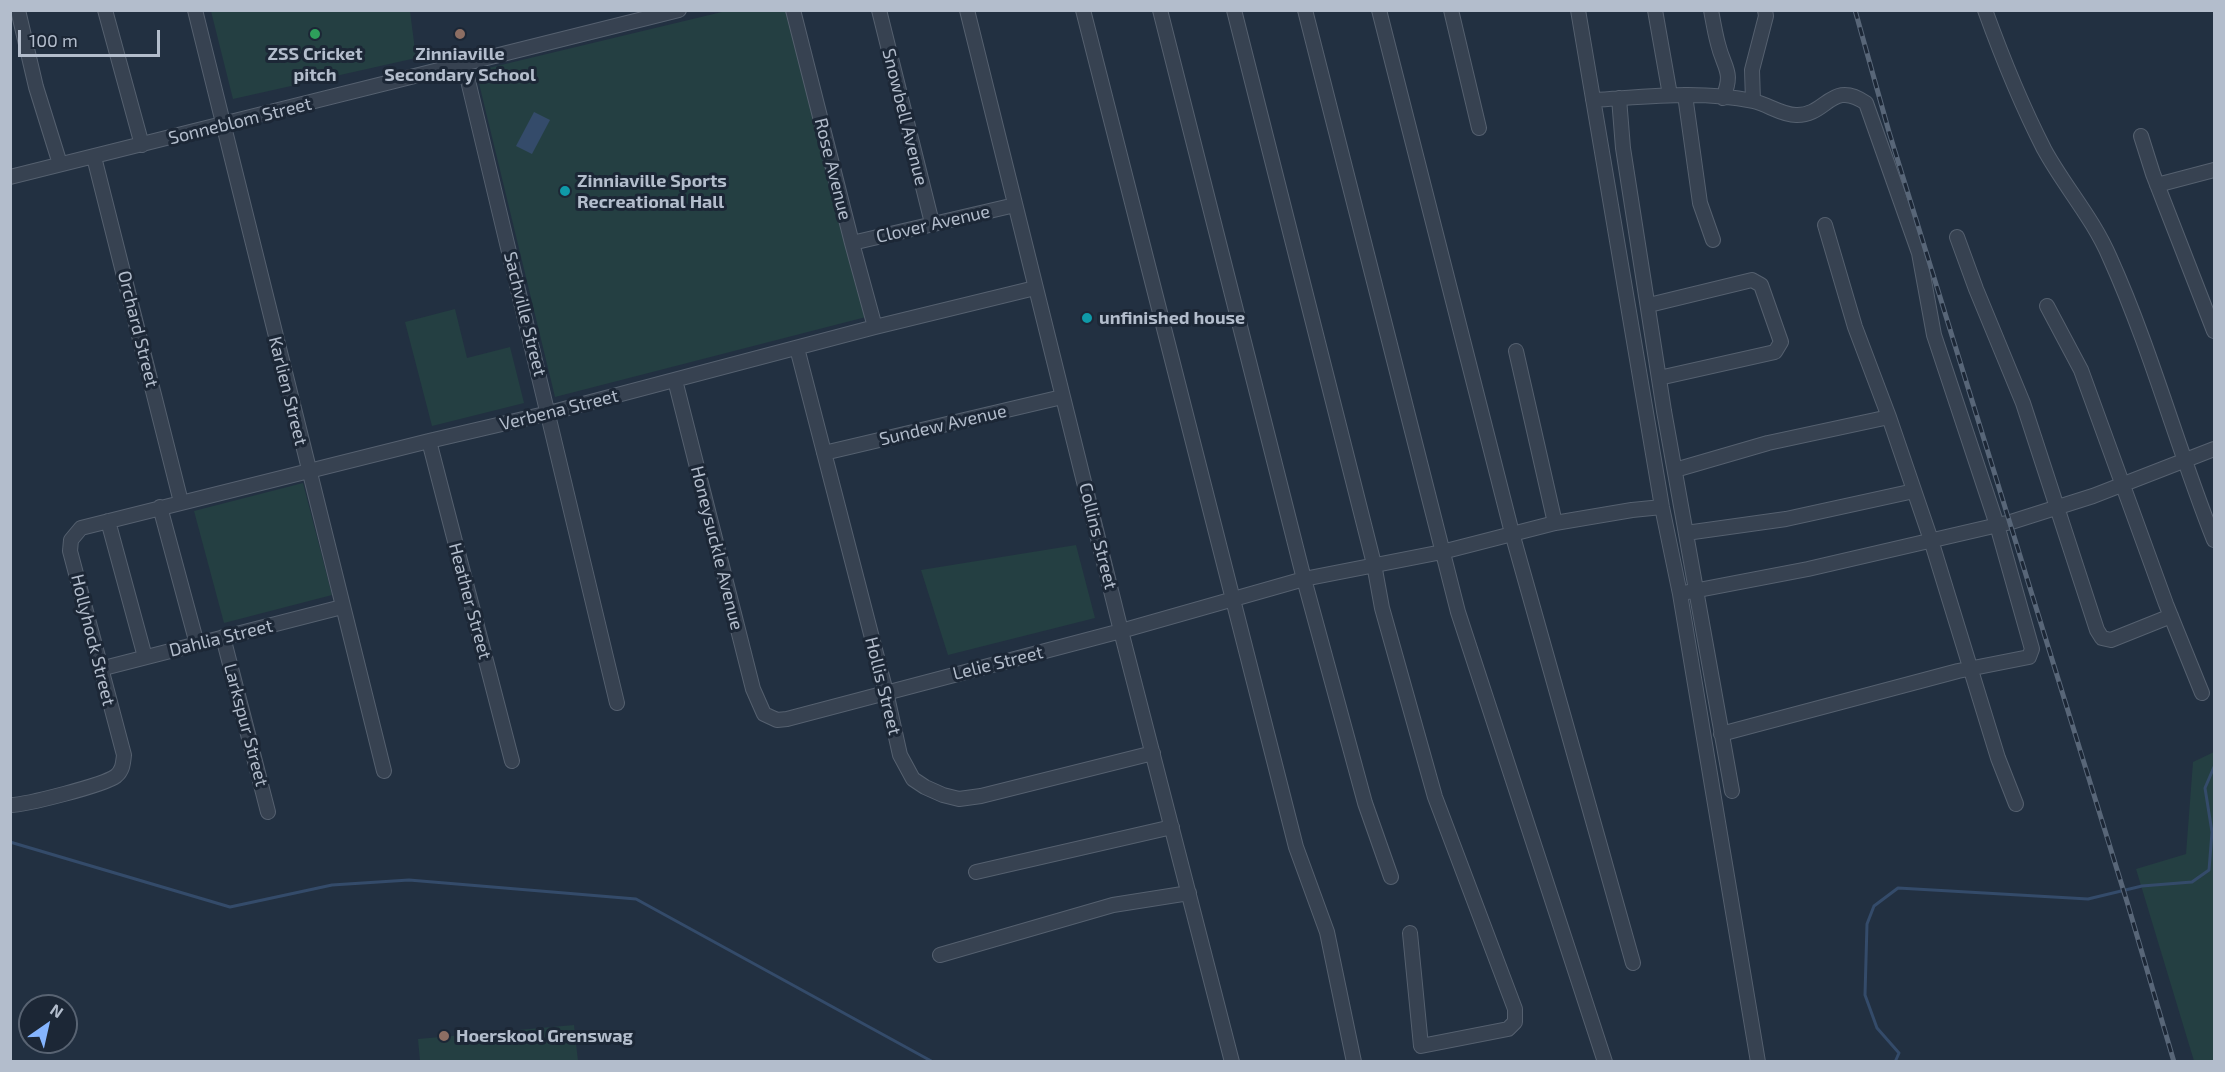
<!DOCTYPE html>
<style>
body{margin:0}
#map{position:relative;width:2225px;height:1072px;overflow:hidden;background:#223041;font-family:"Exo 2",sans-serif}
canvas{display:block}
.frame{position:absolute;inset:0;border:12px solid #b3bdcc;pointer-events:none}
.north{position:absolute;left:18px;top:994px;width:60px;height:60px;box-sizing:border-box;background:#1c2736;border:2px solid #586372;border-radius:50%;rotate:34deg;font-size:16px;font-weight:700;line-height:24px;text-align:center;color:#b3bdcc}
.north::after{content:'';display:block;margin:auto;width:21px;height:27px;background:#85b5ff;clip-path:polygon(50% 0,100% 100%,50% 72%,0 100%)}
.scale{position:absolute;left:18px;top:30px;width:142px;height:27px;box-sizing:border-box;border:3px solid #b3bdcc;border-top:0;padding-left:8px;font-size:18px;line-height:21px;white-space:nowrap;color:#b3bdcc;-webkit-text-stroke:4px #1c2736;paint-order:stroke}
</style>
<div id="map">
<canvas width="2225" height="1072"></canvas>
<div class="frame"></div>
<div class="north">N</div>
<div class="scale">100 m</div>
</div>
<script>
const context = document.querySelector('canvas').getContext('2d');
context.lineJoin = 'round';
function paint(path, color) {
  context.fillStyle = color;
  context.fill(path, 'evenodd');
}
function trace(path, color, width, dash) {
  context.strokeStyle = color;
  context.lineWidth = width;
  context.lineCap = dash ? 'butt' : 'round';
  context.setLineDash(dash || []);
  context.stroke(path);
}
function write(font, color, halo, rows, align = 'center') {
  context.font = font + ' "Exo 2",sans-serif';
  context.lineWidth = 6;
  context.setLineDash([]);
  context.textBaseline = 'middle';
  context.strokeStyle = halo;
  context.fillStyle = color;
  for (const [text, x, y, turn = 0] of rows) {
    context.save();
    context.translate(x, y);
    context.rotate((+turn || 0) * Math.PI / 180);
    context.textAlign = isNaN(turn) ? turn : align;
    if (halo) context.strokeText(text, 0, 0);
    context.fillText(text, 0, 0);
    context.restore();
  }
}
paint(new Path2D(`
 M 211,11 L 410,11 L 416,58 L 233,99 Z
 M 726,11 L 787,11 L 866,317 L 555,397 L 476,71 Z
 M 455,309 L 467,358 L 510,347 L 524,403 L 432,426 L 405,322 Z
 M 303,483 L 332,595 L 224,623 L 194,511 Z
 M 1076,545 L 1095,618 L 948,655 L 921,570 Z
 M 2214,752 L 2214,1061 L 2194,1061 L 2136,869 L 2186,854 L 2193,762 Z
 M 574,1025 L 578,1061 L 420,1061 L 418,1039 Z`), '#243f42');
paint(new Path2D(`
 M 534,112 L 550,120 L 532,154 L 516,146 Z`), '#344b6a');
trace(new Path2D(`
 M 10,842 L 230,907 L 332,885 L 409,880 L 636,899 L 933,1062
 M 1895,1062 L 1899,1053 L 1877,1028 L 1865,995 L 1867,924 L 1874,906 L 1898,888 L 2088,899 L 2142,886 L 2192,882 L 2209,870 L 2212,832 L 2205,788 L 2214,767`), '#344b6a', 3);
const minor = new Path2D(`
 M 18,10 L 36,87 L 60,164
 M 105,10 L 142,145
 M 195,10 L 384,771
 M 793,10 L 852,243 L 875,327
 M 879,10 L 932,223
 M 967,10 L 1121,631 L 1232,1062
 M 1083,10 L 1296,847 L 1327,932 L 1354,1062
 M 1160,10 L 1304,579 L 1365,803 L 1391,877
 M 1234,10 L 1374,564 L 1382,608 L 1435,797 L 1515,1009 L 1515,1022 L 1508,1029 L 1421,1046 L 1410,933
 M 1305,10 L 1458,612 L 1605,1062
 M 1379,10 L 1512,533 L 1633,963
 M 1451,10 L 1479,128
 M 1578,10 L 1662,507 L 1680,594 L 1758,1062
 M 1655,10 L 1670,95
 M 1711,10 C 1713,21 1715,33 1718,44 C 1724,69 1734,71 1723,98
 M 1985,10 C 2002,57 2021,104 2044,149 C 2064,186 2093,218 2110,258 C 2151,349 2177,447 2214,540
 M 464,64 L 617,703
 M 1685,95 L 1700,203 L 1713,240
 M 1619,98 L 1623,148 L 1664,411 L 1732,791
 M 1593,100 C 1646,97 1700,90 1753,101 C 1767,104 1782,115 1796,115 C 1827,116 1831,79 1866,103 L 1919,253 L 1934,335 L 1997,525 L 2032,649 L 2029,657 L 1958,671 L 1721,734
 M 1753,101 L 1752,70 L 1766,16 L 1765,10
 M 2141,136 L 2153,174 L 2214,331
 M 94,157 L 181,502
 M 10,177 L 679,10
 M 2157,185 L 2214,170
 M 1825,225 L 1855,327 L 1889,417 L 1931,540 L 1998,758 L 2016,804
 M 1957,237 L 1976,289 L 2023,403 L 2097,630 L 2102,638 L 2111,640 L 2171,616
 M 852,243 L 1015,205
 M 1649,305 L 1752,280 L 1761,285 L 1781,342 L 1775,352 L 1659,378
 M 2047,306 L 2081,370 L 2166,604 L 2202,693
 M 797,348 L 886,692 L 900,755 L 913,779 L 925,787 L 943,795 L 959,799 L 981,796 L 1153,753
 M 1516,351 L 1555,523
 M 675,380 L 753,689 L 764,714 L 777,720 L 787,719 L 1121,631 L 1304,579 L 1442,552 L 1555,523 L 1632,510 L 1662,507
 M 429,441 L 512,761
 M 824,453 L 1062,397
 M 1675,470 L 1768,443 L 1889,417
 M 160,507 L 197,644
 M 108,521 L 145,657
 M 1686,533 L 1786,519 L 1914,491
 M 1688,592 L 1808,569 L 2011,522 L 2093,496 L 2214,449
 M 223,637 L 268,812
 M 100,669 L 342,607
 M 10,805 C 26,805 104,785 116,776 C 123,770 123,763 124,755 L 70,551 L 71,540 L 81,528 L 429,441 L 549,413 L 875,327 L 1035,288
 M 976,872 L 1172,827
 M 940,955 L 1113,905 L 1189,893`);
trace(minor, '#55606f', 16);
trace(minor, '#374251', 14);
const rail = new Path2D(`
 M 1855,10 L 1889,132 L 2128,905 L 2174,1062`);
trace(rail, '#586678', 5);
trace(rail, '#1c2736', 3, [9]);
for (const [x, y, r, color] of [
 [315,34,6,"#2e9e5b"],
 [460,34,6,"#8d6e63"],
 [565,191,6,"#0f9aa8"],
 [1087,318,6,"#0f9aa8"],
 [444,1036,6,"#8d6e63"]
]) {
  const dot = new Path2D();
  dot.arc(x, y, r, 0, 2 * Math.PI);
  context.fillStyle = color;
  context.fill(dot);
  trace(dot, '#1c2736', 2);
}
write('bold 18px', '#b3bdcc', '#1c2736', [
 ["ZSS Cricket",315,54,"center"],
 ["pitch",315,75,"center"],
 ["Zinniaville",460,54,"center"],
 ["Secondary School",460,75,"center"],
 ["Zinniaville Sports",577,181],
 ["Recreational Hall",577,202],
 ["unfinished house",1099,318],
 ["Hoerskool Grenswag",456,1036]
], 'left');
write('18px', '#b3bdcc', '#1c2736', [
 ["Snowbell Avenue",905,117,76],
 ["Sonneblom Street",240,121,-14],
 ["Rose Avenue",833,169,76],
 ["Clover Avenue",933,224,-13],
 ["Sachville Street",525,314,76],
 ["Orchard Street",138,329,76],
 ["Karlien Street",288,391,76],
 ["Verbena Street",559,410,-14],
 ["Sundew Avenue",943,425,-13],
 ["Collins Street",1098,536,76],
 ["Honeysuckle Avenue",717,548,76],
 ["Heather Street",470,601,75],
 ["Dahlia Street",221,638,-14],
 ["Hollyhock Street",93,640,76],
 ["Lelie Street",998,663,-14],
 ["Hollis Street",883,686,76],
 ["Larkspur Street",246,725,75]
]);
</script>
